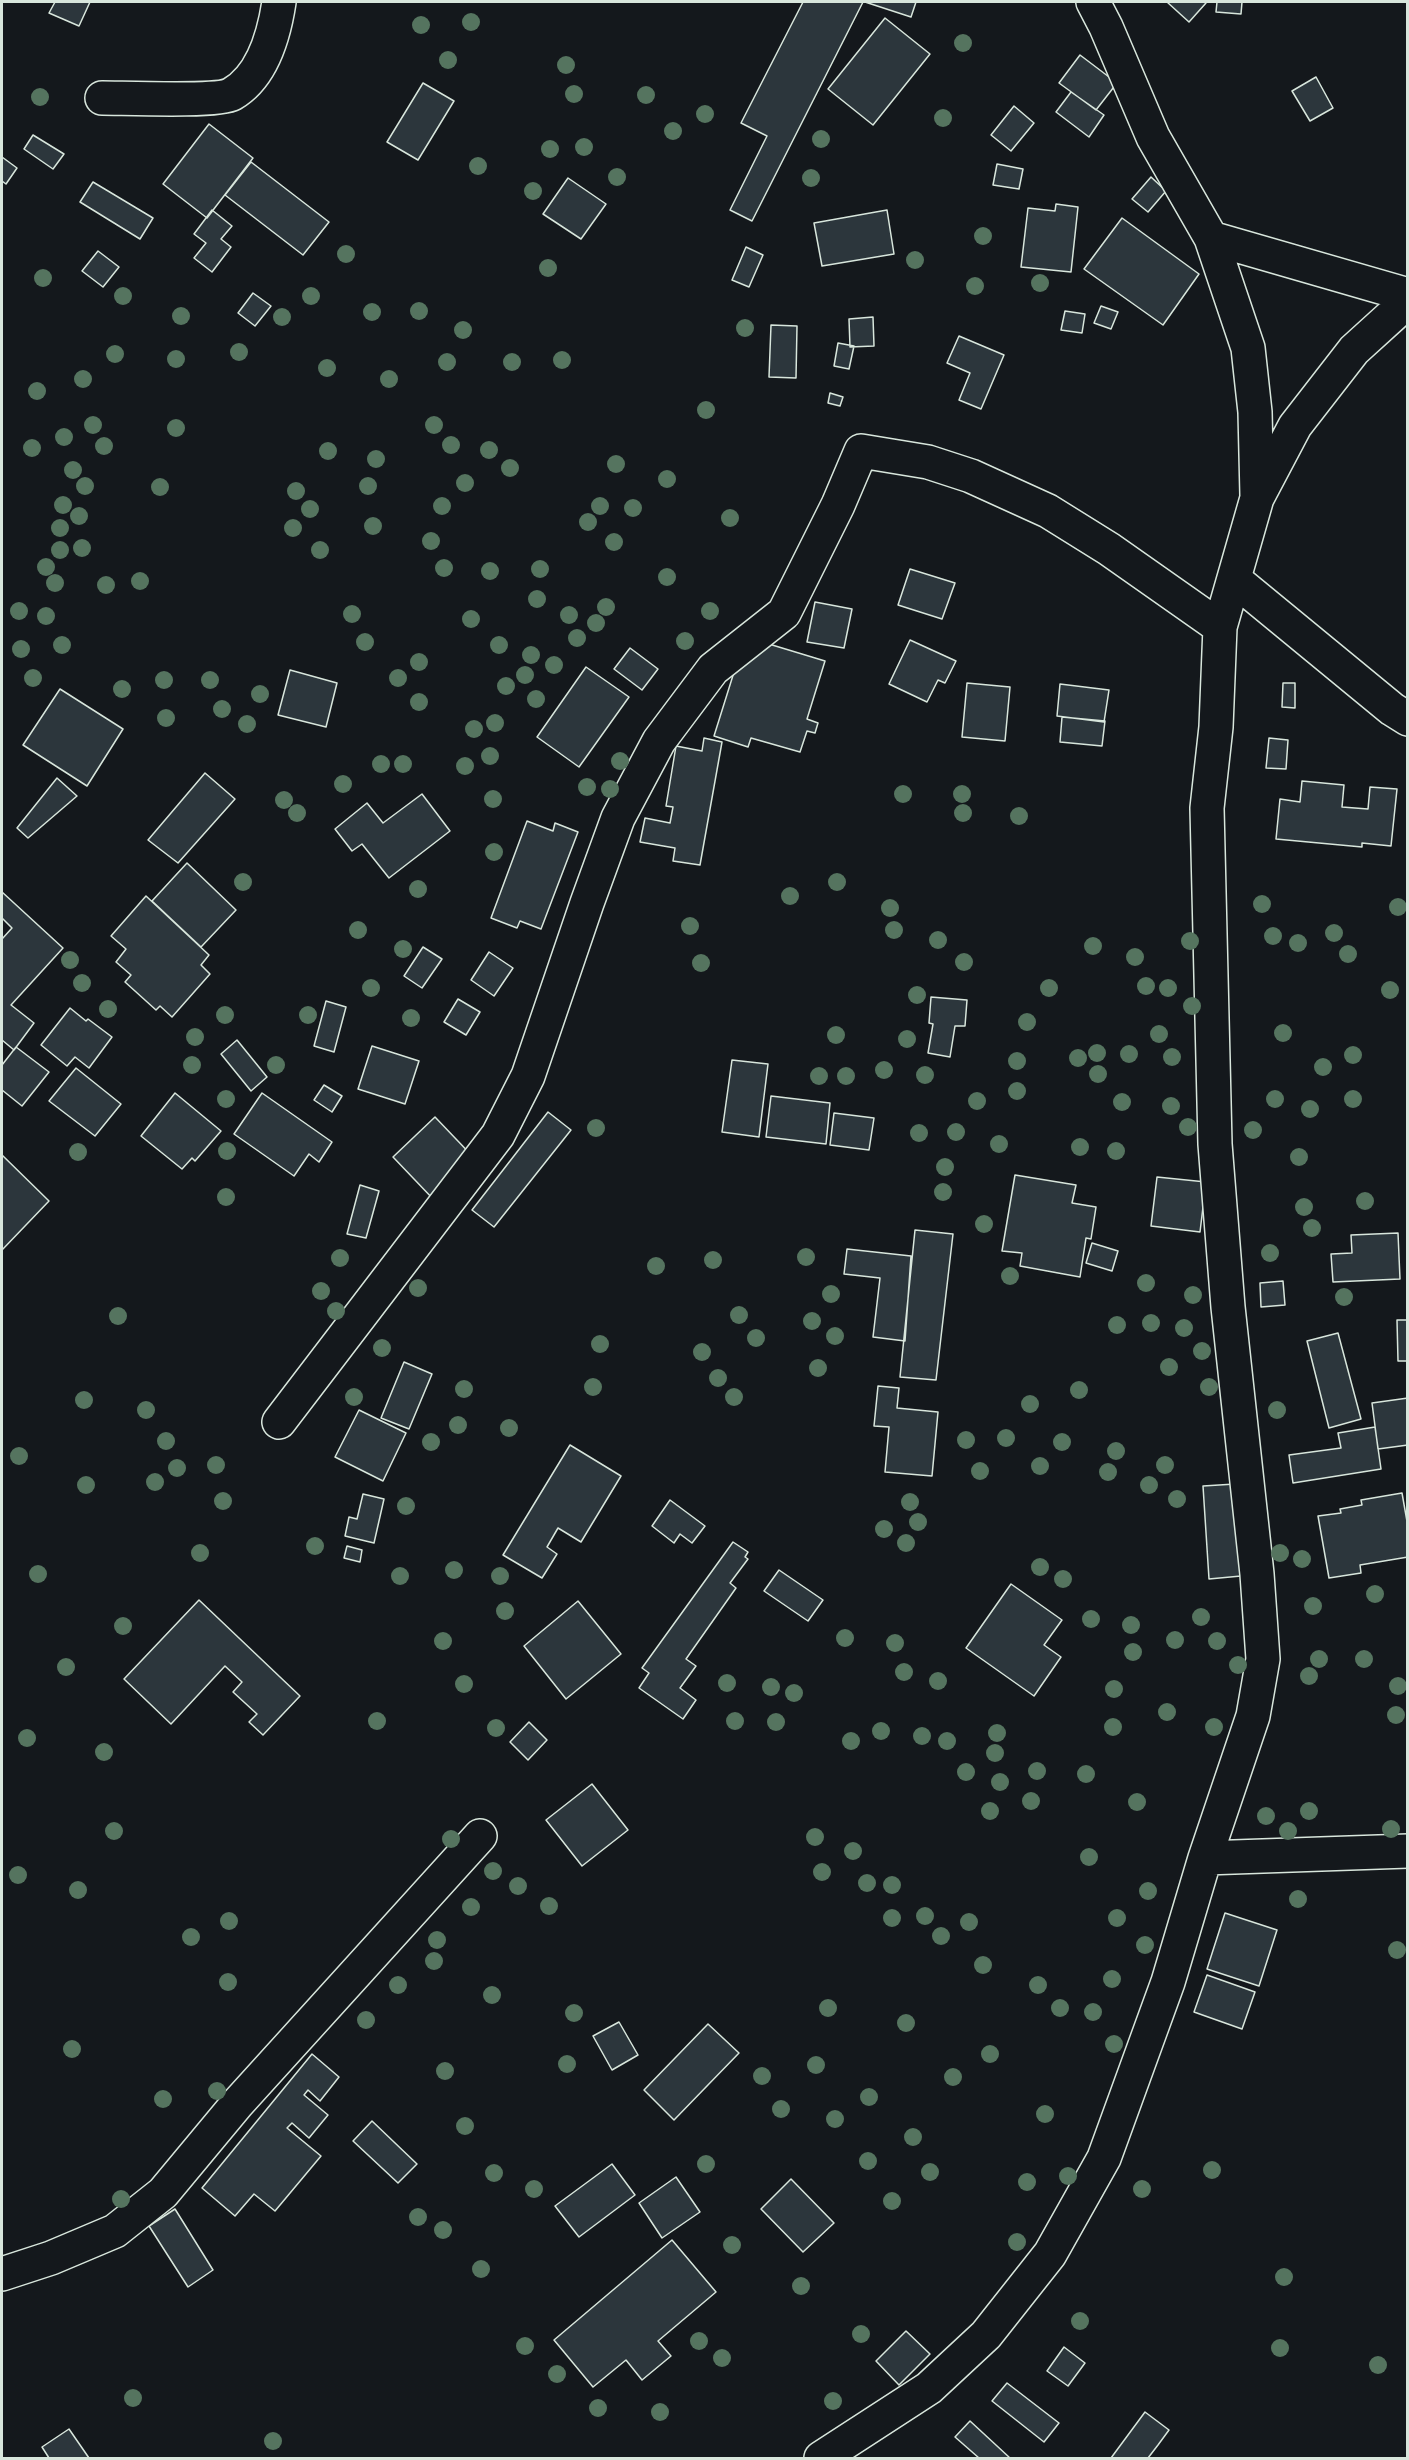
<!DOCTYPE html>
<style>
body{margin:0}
#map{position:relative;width:1409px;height:2460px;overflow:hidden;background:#14181c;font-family:"Nunito Sans",sans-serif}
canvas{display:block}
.frame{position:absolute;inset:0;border:3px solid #d8e6dc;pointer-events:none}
</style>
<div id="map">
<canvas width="1409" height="2460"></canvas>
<div class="frame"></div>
</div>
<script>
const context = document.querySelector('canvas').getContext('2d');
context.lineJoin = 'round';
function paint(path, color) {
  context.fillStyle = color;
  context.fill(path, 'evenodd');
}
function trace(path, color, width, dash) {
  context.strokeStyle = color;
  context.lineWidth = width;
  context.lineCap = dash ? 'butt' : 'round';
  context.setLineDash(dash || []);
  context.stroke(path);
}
const building = new Path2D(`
 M 55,2 L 90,2 L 79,26 L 49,13 Z
 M 803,2 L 863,2 L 752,221 L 730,210 L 767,136 L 741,123 Z
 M 865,2 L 916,2 L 911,17 Z
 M 1167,2 L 1204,2 L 1206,3 L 1189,22 Z
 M 1217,2 L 1242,2 L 1241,14 L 1216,12 Z
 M 885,18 L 930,54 L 873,125 L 828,89 Z
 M 1080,55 L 1117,83 L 1096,110 L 1059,83 Z
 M 1316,77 L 1333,108 L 1310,121 L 1292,91 Z
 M 423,83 L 454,101 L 418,160 L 387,142 Z
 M 1071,92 L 1104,115 L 1089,137 L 1056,112 Z
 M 1014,106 L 1034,123 L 1011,151 L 991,135 Z
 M 209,124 L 253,158 L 207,218 L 163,184 Z
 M 33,135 L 64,154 L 53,169 L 24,149 Z
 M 2,157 L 17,168 L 6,184 L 2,181 Z
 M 251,162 L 329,222 L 303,255 L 225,195 Z
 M 997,164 L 1023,169 L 1019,189 L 993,185 Z
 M 1151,177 L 1166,191 L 1148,212 L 1132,199 Z
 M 568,178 L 606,204 L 581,239 L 543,214 Z
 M 93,182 L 153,218 L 140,239 L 80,202 Z
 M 1056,204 L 1078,207 L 1071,272 L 1021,267 L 1028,208 L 1055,211 Z
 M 212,210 L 232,226 L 221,239 L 231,247 L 212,272 L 194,258 L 206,243 L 194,234 Z
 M 887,210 L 894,254 L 822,266 L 814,223 Z
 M 1122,218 L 1199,274 L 1163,325 L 1084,269 Z
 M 746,247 L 763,255 L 749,287 L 732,280 Z
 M 98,251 L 119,267 L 103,287 L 82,271 Z
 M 253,293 L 271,306 L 255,326 L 238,313 Z
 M 1101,306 L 1118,312 L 1111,329 L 1094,323 Z
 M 1065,311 L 1085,314 L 1082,333 L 1061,330 Z
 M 873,317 L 874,346 L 850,347 L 849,319 Z
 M 771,325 L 797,326 L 796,378 L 769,377 Z
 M 959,336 L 1004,355 L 981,409 L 959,400 L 970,373 L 947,363 Z
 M 838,343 L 854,346 L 849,369 L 834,366 Z
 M 830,393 L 843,397 L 840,406 L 828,403 Z
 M 910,569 L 955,583 L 942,619 L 898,605 Z
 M 815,602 L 852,609 L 844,648 L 807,642 Z
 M 910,640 L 956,661 L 945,683 L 938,680 L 927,702 L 889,684 Z
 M 759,641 L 825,661 L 807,719 L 818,723 L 815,733 L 807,731 L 800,752 L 751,738 L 748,747 L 714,736 L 740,653 L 754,658 Z
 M 630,648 L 658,669 L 642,690 L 614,669 Z
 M 586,667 L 629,697 L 579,767 L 537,737 Z
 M 290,670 L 337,683 L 326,727 L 278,715 Z
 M 967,683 L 1010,687 L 1005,741 L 962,737 Z
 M 1283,683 L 1295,683 L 1295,708 L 1282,707 Z
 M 1060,684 L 1109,690 L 1104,722 L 1057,716 Z
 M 60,689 L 123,729 L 87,786 L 23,745 Z
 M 1062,717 L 1105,721 L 1102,746 L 1060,742 Z
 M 704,738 L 722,742 L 700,865 L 673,861 L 675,848 L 640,842 L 645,818 L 670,823 L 673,807 L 666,806 L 676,746 L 702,751 Z
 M 1269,738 L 1288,740 L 1286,769 L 1266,768 Z
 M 205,773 L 235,799 L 178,863 L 148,840 Z
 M 57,778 L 77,796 L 28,838 L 17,828 Z
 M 1302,781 L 1344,785 L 1342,807 L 1368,809 L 1370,787 L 1397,789 L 1391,846 L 1362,843 L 1362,847 L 1276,839 L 1280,799 L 1300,802 Z
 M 422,794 L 450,831 L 389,878 L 362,844 L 352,851 L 335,829 L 367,803 L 383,823 Z
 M 527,821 L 553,831 L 555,823 L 578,832 L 541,929 L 520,921 L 517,928 L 491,918 Z
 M 187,863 L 236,910 L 201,947 L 152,901 Z
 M 2,892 L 63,948 L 11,1005 L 34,1023 L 14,1050 L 2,1040 L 2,939 L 12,928 L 2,918 Z
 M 146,896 L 209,955 L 201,965 L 210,974 L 172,1017 L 160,1006 L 156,1010 L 125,982 L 131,975 L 116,962 L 126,949 L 111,936 Z
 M 423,947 L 442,959 L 422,988 L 404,976 Z
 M 489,952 L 513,968 L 494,996 L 471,980 Z
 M 931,997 L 967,1000 L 965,1026 L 955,1026 L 950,1057 L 928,1053 L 933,1024 L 929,1023 Z
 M 458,999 L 480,1012 L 466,1035 L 444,1022 Z
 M 326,1001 L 346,1007 L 334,1052 L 314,1046 Z
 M 70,1008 L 86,1021 L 88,1019 L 112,1037 L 89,1068 L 75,1057 L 67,1066 L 41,1045 Z
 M 237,1040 L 267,1077 L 251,1091 L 221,1054 Z
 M 372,1046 L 419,1061 L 405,1104 L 358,1089 Z
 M 16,1047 L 49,1072 L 22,1106 L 2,1090 L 2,1065 Z
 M 732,1060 L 768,1064 L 759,1137 L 722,1132 Z
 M 76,1068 L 121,1104 L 95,1136 L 49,1101 Z
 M 324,1085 L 342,1096 L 332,1112 L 314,1100 Z
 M 175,1093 L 221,1131 L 195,1161 L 192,1158 L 182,1169 L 141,1136 Z
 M 262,1093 L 332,1142 L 319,1162 L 309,1154 L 294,1176 L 234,1134 Z
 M 771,1096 L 830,1103 L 826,1144 L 766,1137 Z
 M 548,1112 L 571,1130 L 494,1227 L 472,1210 Z
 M 834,1113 L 874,1118 L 869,1150 L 830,1145 Z
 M 435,1117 L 477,1161 L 435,1201 L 393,1157 Z
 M 2,1155 L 49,1201 L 2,1250 Z
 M 1015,1175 L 1076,1185 L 1072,1203 L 1096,1207 L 1091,1239 L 1086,1238 L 1080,1277 L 1020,1266 L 1022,1253 L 1002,1251 Z
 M 1157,1177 L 1206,1182 L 1200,1232 L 1151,1226 Z
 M 360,1185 L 379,1191 L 366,1238 L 347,1234 Z
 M 915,1230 L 953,1234 L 936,1380 L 900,1377 Z
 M 1398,1233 L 1400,1279 L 1333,1282 L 1331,1254 L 1352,1253 L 1351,1235 Z
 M 1092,1243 L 1118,1251 L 1112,1271 L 1086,1263 Z
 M 847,1249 L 911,1256 L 905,1341 L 873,1337 L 880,1278 L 844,1274 Z
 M 1283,1281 L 1285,1305 L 1261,1307 L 1260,1283 Z
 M 1397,1320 L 1408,1320 L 1408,1361 L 1398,1361 Z
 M 1338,1333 L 1361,1419 L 1329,1428 L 1307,1341 Z
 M 404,1362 L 432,1374 L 409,1429 L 381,1418 Z
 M 878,1386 L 899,1388 L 897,1408 L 938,1412 L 932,1476 L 885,1472 L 889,1427 L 874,1426 Z
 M 1408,1398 L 1408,1445 L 1378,1449 L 1372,1403 Z
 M 359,1410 L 406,1433 L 383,1481 L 335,1457 Z
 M 1375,1427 L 1381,1469 L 1293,1483 L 1289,1455 L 1341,1448 L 1338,1433 Z
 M 570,1445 L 621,1476 L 581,1542 L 558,1528 L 547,1547 L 557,1554 L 542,1578 L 503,1555 Z
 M 1235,1484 L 1241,1576 L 1209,1579 L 1203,1486 Z
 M 1402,1493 L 1408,1527 L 1408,1557 L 1360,1565 L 1361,1573 L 1329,1578 L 1318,1516 L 1341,1513 L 1340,1509 L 1362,1505 L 1361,1500 Z
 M 363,1494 L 384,1499 L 374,1543 L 345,1536 L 349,1517 L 357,1519 Z
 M 670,1500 L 705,1526 L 692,1543 L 680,1534 L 674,1543 L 652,1526 Z
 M 733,1542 L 748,1552 L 745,1557 L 748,1559 L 730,1583 L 736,1588 L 686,1659 L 696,1666 L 680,1688 L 696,1700 L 683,1719 L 639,1688 L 649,1673 L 642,1668 Z
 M 347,1546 L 362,1550 L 360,1562 L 344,1558 Z
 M 779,1570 L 823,1600 L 808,1621 L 764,1591 Z
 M 1011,1584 L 1062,1620 L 1044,1645 L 1061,1657 L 1034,1696 L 966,1648 Z
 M 199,1600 L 300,1696 L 263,1735 L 249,1722 L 257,1714 L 233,1692 L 242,1682 L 225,1666 L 171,1724 L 124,1679 Z
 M 578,1601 L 621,1654 L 566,1699 L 524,1646 Z
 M 529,1722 L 547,1740 L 528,1760 L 510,1742 Z
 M 592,1784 L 628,1830 L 582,1866 L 546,1820 Z
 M 1225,1913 L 1277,1930 L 1259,1986 L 1207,1969 Z
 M 1207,1975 L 1255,1992 L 1242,2029 L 1194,2012 Z
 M 619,2022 L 638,2055 L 612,2070 L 593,2036 Z
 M 708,2024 L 739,2053 L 674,2120 L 644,2090 Z
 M 312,2054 L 339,2077 L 320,2101 L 308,2090 L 304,2095 L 328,2115 L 309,2138 L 292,2123 L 287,2128 L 321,2156 L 275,2211 L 254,2194 L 235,2216 L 202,2188 Z
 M 372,2121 L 417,2164 L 398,2183 L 353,2141 Z
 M 612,2164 L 635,2195 L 579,2237 L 555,2206 Z
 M 676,2177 L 700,2212 L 662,2238 L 639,2203 Z
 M 791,2179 L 834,2223 L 803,2252 L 761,2209 Z
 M 175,2209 L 213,2270 L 188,2287 L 149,2226 Z
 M 672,2240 L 716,2292 L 658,2341 L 671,2356 L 642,2380 L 626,2360 L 593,2387 L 554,2340 Z
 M 906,2331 L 930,2354 L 899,2385 L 876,2361 Z
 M 1064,2347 L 1085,2363 L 1068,2386 L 1047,2371 Z
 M 1007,2383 L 1059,2423 L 1044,2442 L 992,2401 Z
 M 1145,2412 L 1169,2430 L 1158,2445 L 1148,2458 L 1111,2458 Z
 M 970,2421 L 1010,2458 L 979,2458 L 955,2437 Z
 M 69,2429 L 89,2458 L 49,2458 L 42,2447 Z`);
paint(building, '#2c363c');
trace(building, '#d8e6dc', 1.5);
const minor = new Path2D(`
 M 1093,2 L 1106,27 L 1153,137 L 1211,238 L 1248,348 L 1255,412 L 1257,496
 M 102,98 C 124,98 218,102 232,94 C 263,76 274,35 279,2
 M 1211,238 L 1408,295
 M 1234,579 L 1392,709 L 1408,719
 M 279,1422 L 498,1135 L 528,1076 L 587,903 L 618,818 L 659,741 L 713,669 L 784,613 L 838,505 L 861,451 L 928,462 L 971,476 L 1048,511 L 1109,549 L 1220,627
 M 1205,1858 L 1408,1851
 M 2,2274 L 51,2258 L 115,2231 L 163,2193 L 237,2104 L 480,1836
 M 821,2458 L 929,2388 L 986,2335 L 1050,2254 L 1104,2158 L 1168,1982 L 1205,1858 L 1253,1716 L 1263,1659 L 1257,1574 L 1228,1307 L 1215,1144 L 1207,808 L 1216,727 L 1220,627 L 1257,498 L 1295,426 L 1354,350 L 1408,301`);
trace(minor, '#d8e6dc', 36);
trace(minor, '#14181c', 33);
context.fillStyle = '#55745f';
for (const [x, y] of [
 [471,22],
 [421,25],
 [963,43],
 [448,60],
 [566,65],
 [574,94],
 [646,95],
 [40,97],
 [705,114],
 [943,118],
 [673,131],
 [821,139],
 [584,147],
 [550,149],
 [478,166],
 [617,177],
 [811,178],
 [533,191],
 [983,236],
 [346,254],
 [915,260],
 [548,268],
 [43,278],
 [1040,283],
 [975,286],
 [123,296],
 [311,296],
 [419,311],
 [372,312],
 [181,316],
 [282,317],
 [745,328],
 [463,330],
 [239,352],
 [115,354],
 [176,359],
 [562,360],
 [447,362],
 [512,362],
 [327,368],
 [83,379],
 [389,379],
 [37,391],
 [706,410],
 [93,425],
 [434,425],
 [176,428],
 [64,437],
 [451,445],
 [104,446],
 [32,448],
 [489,450],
 [328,451],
 [376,459],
 [616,464],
 [510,468],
 [73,470],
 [667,479],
 [465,483],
 [85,486],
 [368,486],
 [160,487],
 [296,491],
 [63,505],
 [442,506],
 [600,506],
 [633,508],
 [310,509],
 [79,516],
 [730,518],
 [588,522],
 [373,526],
 [60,528],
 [293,528],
 [431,541],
 [614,542],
 [82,548],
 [60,550],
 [320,550],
 [46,567],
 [444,568],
 [540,569],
 [490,571],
 [667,577],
 [140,581],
 [55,583],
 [106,585],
 [537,599],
 [606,607],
 [19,611],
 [710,611],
 [352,614],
 [569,615],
 [46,616],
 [471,619],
 [596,623],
 [577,638],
 [685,641],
 [365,642],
 [62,645],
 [499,645],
 [21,649],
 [531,655],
 [419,662],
 [554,665],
 [525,675],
 [33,678],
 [398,678],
 [164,680],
 [210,680],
 [506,686],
 [122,689],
 [260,694],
 [536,699],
 [419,702],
 [222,709],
 [166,718],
 [495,723],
 [247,724],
 [474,729],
 [490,756],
 [620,761],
 [381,764],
 [403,764],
 [465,766],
 [343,784],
 [587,787],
 [610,789],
 [903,794],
 [962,794],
 [493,799],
 [284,800],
 [297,813],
 [963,813],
 [1019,816],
 [494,852],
 [243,882],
 [837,882],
 [418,889],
 [790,896],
 [1262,904],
 [1398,907],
 [890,908],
 [690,926],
 [358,930],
 [894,930],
 [1334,933],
 [1273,936],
 [938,940],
 [1190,941],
 [1298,943],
 [1093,946],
 [403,949],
 [1348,954],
 [1135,957],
 [70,960],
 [964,962],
 [701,963],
 [82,983],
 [1146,986],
 [371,988],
 [1049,988],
 [1168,988],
 [1390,990],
 [917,995],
 [1192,1006],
 [108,1009],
 [225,1015],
 [308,1015],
 [411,1018],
 [1027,1022],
 [1283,1033],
 [1159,1034],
 [836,1035],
 [195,1037],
 [907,1039],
 [1097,1053],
 [1129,1054],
 [1353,1055],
 [1172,1057],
 [1078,1058],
 [1017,1061],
 [192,1065],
 [276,1065],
 [1323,1067],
 [884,1070],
 [1098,1074],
 [925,1075],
 [819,1076],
 [846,1076],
 [1017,1091],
 [226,1099],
 [1275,1099],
 [1353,1099],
 [977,1101],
 [1122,1102],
 [1171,1106],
 [1310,1109],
 [1188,1127],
 [596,1128],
 [1253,1130],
 [956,1132],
 [919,1133],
 [999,1144],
 [1080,1147],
 [227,1151],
 [1116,1151],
 [78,1152],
 [1299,1157],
 [945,1167],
 [943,1192],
 [226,1197],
 [1365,1201],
 [1304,1207],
 [984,1224],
 [1312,1228],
 [1270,1253],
 [806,1257],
 [340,1258],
 [713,1260],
 [656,1266],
 [1010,1276],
 [1146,1283],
 [418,1288],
 [321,1291],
 [831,1294],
 [1193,1295],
 [1344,1297],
 [336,1311],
 [739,1315],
 [118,1316],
 [812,1321],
 [1151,1323],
 [1117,1325],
 [1184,1328],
 [835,1336],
 [756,1338],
 [600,1344],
 [382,1348],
 [1202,1351],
 [702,1352],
 [1169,1367],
 [818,1368],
 [718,1378],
 [593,1387],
 [1209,1387],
 [464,1389],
 [1079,1390],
 [354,1397],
 [734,1397],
 [84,1400],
 [1030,1404],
 [146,1410],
 [1277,1410],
 [458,1425],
 [509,1428],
 [1006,1438],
 [966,1440],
 [166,1441],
 [431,1442],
 [1062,1442],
 [1116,1451],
 [19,1456],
 [216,1465],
 [1165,1465],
 [1040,1466],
 [177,1468],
 [980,1471],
 [1108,1472],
 [155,1482],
 [86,1485],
 [1149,1485],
 [1177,1499],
 [223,1501],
 [910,1502],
 [406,1506],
 [918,1522],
 [884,1529],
 [906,1543],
 [315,1546],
 [200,1553],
 [1280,1553],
 [1302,1559],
 [1040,1567],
 [454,1570],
 [38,1574],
 [400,1576],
 [500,1576],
 [1063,1579],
 [1375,1594],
 [1313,1606],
 [505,1611],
 [1201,1617],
 [1091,1619],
 [1131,1625],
 [123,1626],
 [845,1638],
 [1175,1640],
 [443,1641],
 [1217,1641],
 [895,1643],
 [1133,1652],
 [1319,1659],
 [1364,1659],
 [1238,1665],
 [66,1667],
 [904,1672],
 [1309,1676],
 [938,1681],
 [727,1683],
 [464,1684],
 [1398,1686],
 [771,1687],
 [1114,1689],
 [794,1693],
 [1167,1712],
 [1396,1715],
 [377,1721],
 [735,1721],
 [776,1722],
 [1113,1727],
 [1214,1727],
 [496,1728],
 [881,1731],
 [997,1733],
 [922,1736],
 [27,1738],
 [851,1741],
 [947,1741],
 [104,1752],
 [995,1753],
 [1037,1771],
 [966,1772],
 [1086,1774],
 [1000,1782],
 [1031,1801],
 [1137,1802],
 [990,1811],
 [1309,1811],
 [1266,1816],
 [1391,1829],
 [114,1831],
 [1288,1831],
 [815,1837],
 [451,1839],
 [853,1851],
 [1089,1857],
 [493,1871],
 [822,1872],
 [18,1875],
 [867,1883],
 [892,1885],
 [518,1886],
 [78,1890],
 [1148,1891],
 [1298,1899],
 [549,1906],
 [471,1907],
 [925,1916],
 [892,1918],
 [1117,1918],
 [229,1921],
 [969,1922],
 [941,1936],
 [191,1937],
 [437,1940],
 [1145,1945],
 [1397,1950],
 [434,1961],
 [983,1965],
 [1112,1979],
 [228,1982],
 [398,1985],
 [1038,1985],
 [492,1995],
 [828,2008],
 [1060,2008],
 [1093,2012],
 [574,2013],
 [366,2020],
 [906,2023],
 [1114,2044],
 [72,2049],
 [990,2054],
 [567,2064],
 [816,2065],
 [445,2071],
 [762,2076],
 [953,2077],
 [217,2091],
 [869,2097],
 [163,2099],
 [781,2109],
 [1045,2114],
 [835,2119],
 [465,2126],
 [913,2137],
 [868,2161],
 [706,2164],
 [1212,2170],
 [930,2172],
 [494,2173],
 [1068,2176],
 [1027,2182],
 [534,2189],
 [1142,2189],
 [121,2199],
 [892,2201],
 [418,2217],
 [443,2230],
 [1017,2242],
 [732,2245],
 [481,2269],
 [1284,2277],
 [801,2286],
 [1080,2321],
 [861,2334],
 [699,2341],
 [525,2346],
 [1280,2348],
 [722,2358],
 [1378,2365],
 [557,2374],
 [133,2398],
 [833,2401],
 [598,2408],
 [660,2412],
 [273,2441]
]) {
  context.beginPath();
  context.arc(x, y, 9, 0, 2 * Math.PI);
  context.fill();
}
</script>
